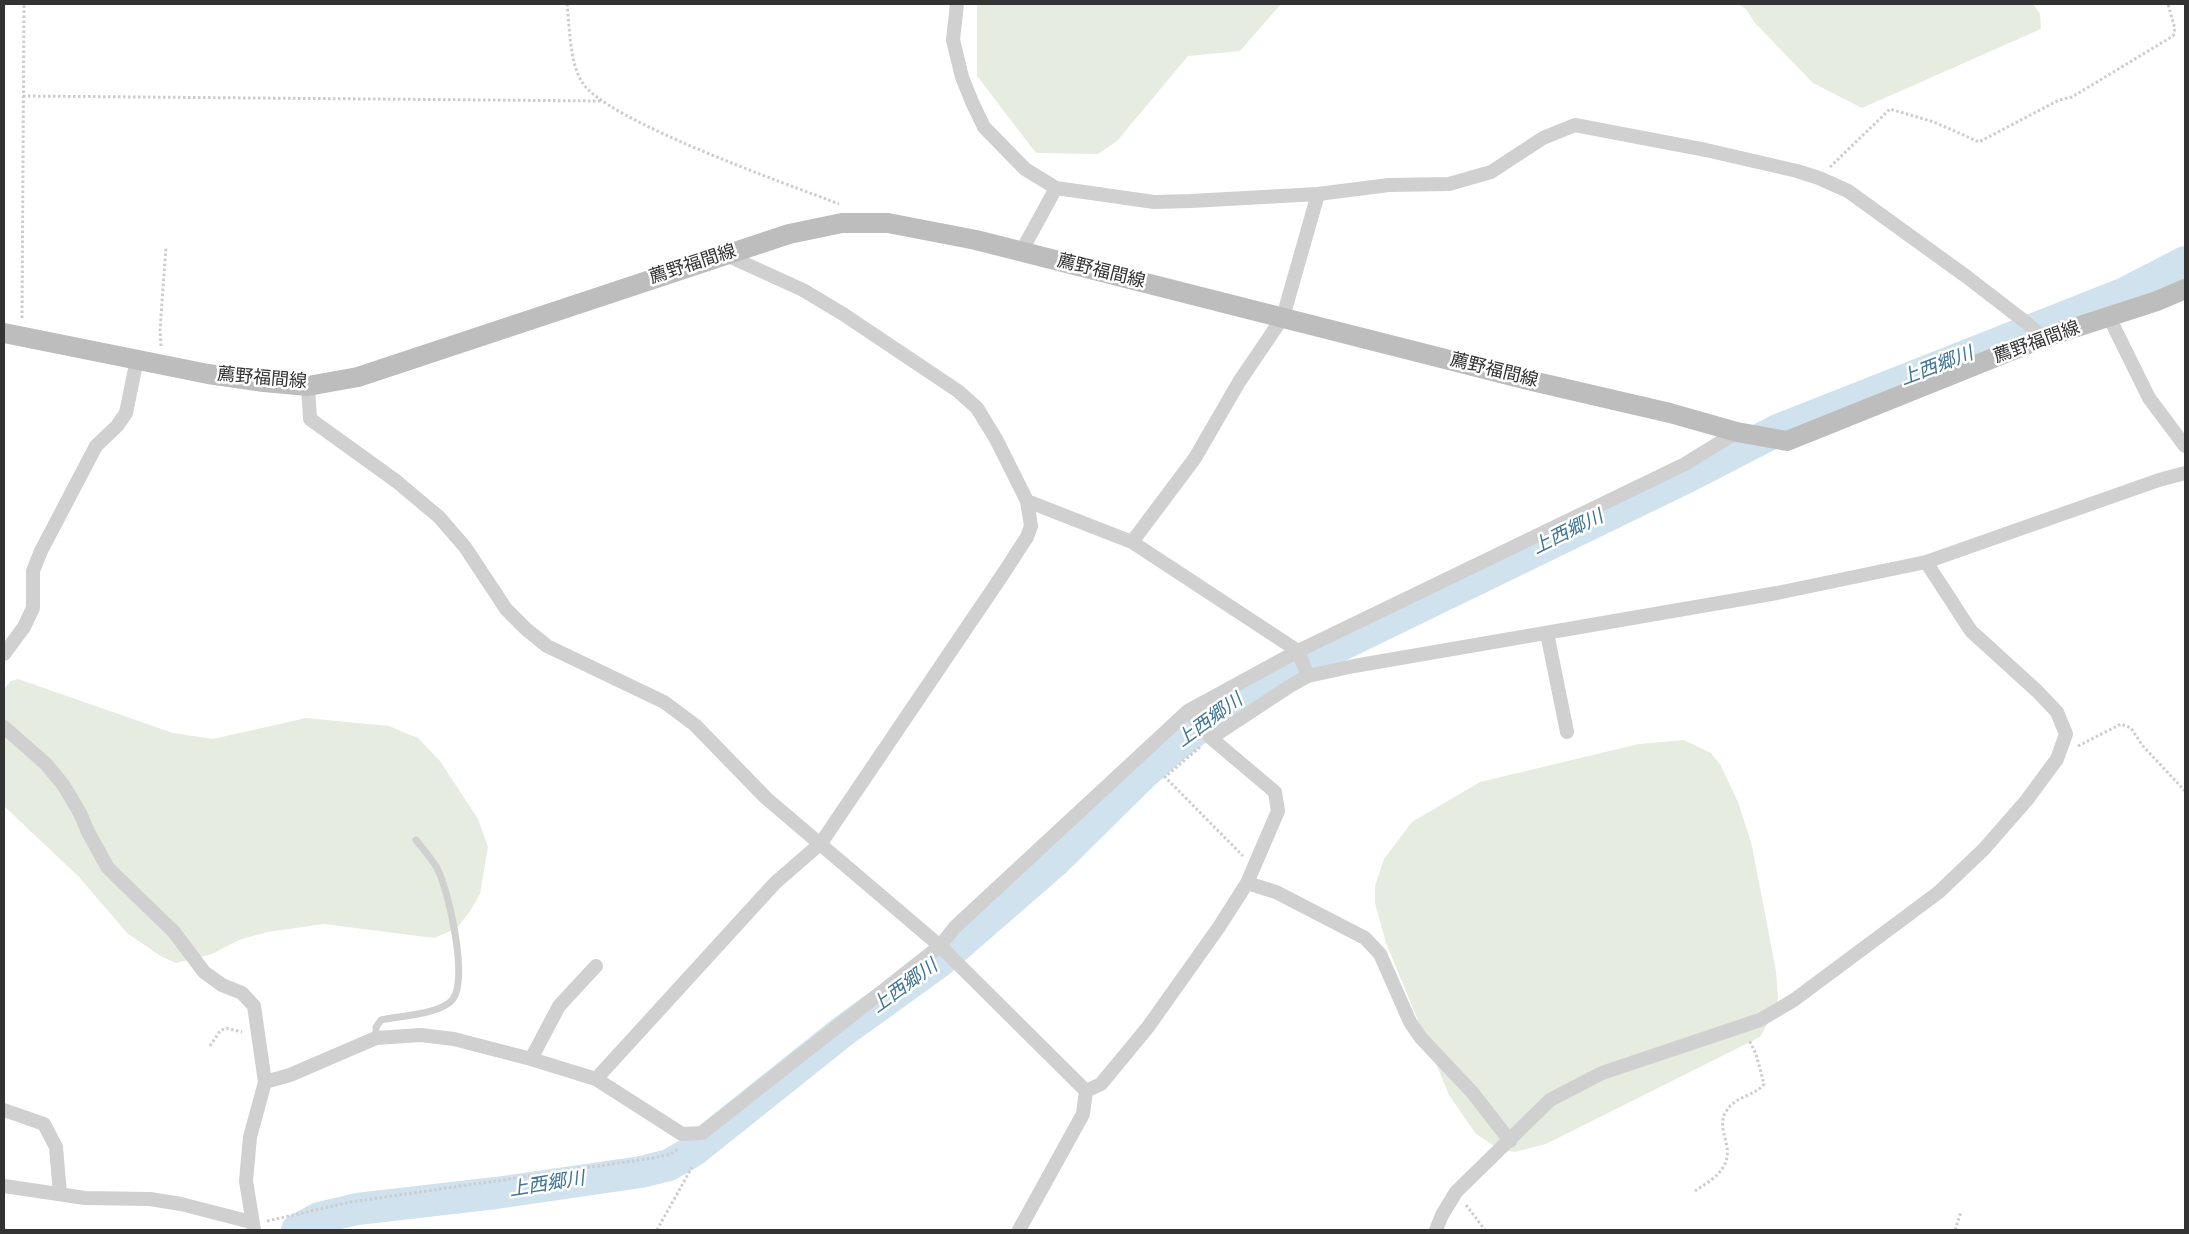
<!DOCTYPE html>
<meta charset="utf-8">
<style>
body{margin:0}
#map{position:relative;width:2189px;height:1234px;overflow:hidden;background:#fff;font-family:"Sofia Sans Condensed",sans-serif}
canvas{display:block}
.frame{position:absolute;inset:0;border:5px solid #333;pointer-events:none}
</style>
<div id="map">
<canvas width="2189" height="1234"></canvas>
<div class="frame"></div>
</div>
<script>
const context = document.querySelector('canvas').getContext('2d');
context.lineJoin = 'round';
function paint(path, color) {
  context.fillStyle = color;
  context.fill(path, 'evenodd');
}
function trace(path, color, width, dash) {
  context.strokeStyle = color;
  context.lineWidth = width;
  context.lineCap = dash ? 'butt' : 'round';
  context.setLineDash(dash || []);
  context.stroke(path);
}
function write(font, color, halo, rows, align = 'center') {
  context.font = font + ' "Sofia Sans Condensed","Noto Sans JP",sans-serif';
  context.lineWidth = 5;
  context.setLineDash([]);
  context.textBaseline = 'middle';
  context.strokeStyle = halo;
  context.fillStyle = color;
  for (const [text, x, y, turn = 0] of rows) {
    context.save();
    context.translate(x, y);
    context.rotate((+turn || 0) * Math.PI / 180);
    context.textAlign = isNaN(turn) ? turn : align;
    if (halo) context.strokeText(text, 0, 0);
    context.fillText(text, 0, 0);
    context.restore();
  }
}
paint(new Path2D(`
 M 977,4 L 1281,4 L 1240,51 L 1188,56 L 1117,141 L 1098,154 L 1036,153 L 977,76 Z
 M 1738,4 L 2033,4 L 2040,14 L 2041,29 L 1862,108 L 1813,83 L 1755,23 L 1746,9 Z
 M 18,679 L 173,733 L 213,739 L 306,718 L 389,726 L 418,738 L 440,761 L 478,819 L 488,847 L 480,894 L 470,911 L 457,928 L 434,938 L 324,924 L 267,932 L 239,940 L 212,954 L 176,963 L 162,957 L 127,933 L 79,877 L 4,806 L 4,689 L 11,681 Z
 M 1684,740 L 1711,753 L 1720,764 L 1738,802 L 1752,846 L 1776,971 L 1778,998 L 1775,1010 L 1760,1037 L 1546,1144 L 1515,1152 L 1499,1149 L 1476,1134 L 1449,1095 L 1386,943 L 1375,903 L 1375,886 L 1384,859 L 1412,822 L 1480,782 L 1639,744 Z`), '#e6ecdf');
trace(new Path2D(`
 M 297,1230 L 319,1218 L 357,1209 L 496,1193 L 641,1172 L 669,1165 L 693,1151 L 842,1032 L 939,962 L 1054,862 L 1141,776 L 1175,746 L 1220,711 L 1269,680 L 1693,474 L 1778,430 L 2123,294 L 2185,262`), '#cfe2ee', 32);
trace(new Path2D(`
 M 567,4 C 570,27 569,61 582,82 C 604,120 790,185 839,204
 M 23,96 L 601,101
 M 1830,167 L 1890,109 L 1934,122 L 1979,142 L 2059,100 L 2072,97 L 2173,36 L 2175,29 L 2168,4
 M 22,318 L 24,4
 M 161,346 L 160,330 L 166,247
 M 2078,746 L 2121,724 L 2131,728 L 2142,745 L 2185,791
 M 1200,747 L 1165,777 L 1243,856
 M 210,1046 L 220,1031 L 226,1028 L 242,1032
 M 1695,1191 C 1702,1186 1711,1181 1717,1175 C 1742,1150 1712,1131 1727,1110 C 1736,1096 1757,1095 1764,1084 L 1756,1054 L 1749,1040
 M 1466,1205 L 1485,1230
 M 267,1221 L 351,1202 L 653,1158 L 671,1154 L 678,1149
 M 657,1230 L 692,1167
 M 1955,1230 L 1961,1212`), '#cdcdcd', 3, [2.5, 2.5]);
trace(new Path2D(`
 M 376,1038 L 376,1027 L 381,1020 C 400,1016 442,1014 453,999 C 468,977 449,891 437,868 C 431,858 423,849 416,840`), '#d0d0d0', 7);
trace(new Path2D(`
 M 957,4 L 953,40 L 962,77 L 972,102 L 984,127 L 1025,169 L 1056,188 L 1154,202 L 1191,201 L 1318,194 L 1389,185 L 1449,184 L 1491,172 L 1543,138 L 1575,125 L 1706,150 L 1797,171 L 1819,178 L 1848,191 L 1967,277 L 2028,324 L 2043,338
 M 1021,252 L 1056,188
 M 2109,317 L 2149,398 L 2185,446
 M 308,386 L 310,419 L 396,481 L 439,517 L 465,547 L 506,609 L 526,629 L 547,646 L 664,702 L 695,725 L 766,798 L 940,946 L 1086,1091
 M 1027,501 L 1132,542 L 1298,651 L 1308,676
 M 1132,542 L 1195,458 L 1239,382 L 1283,317 L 1318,194
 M 1547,633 L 1567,732
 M 4,654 L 24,627 L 33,608 L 33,571 L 41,551 L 96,446 L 117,426 L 126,413 L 137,359
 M 4,727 L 46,764 L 64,786 L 80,813 L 88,832 L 108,868 L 174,932 L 204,972 L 222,985 L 242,993 L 254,1006 L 265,1082 L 250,1137 L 246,1181 L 254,1230
 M 1211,738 L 1290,686 L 1308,676 L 1354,666 L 1777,593 L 1926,562 L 2159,480 L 2185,473
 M 1247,883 L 1276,892 L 1365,938 L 1380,954 L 1410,1022 L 1421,1038 L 1472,1092 L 1510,1141
 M 531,1059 L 559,1006 L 596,966
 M 596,1079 L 775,883 L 821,843 L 1003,574 L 1027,537 L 1031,526 L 1027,501 L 996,439 L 977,408 L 958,391 L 843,314 L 803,290 L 724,254
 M 265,1082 L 290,1075 L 376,1038 L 421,1035 L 454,1039 L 531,1059 L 596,1079 L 682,1134 L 702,1133 L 940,946 L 955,927 L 1188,711 L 1298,651 L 1685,464 L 1737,432
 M 1086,1091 L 1101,1084 L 1148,1027 L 1219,927 L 1247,883 L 1278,811 L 1275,792 L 1211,738 L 1188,711
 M 4,1110 L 44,1124 L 56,1147 L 60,1194
 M 4,1186 L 85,1198 L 150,1199 L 181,1204 L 251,1222
 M 1019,1230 L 1083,1114 L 1086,1091
 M 1436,1230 L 1442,1215 L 1456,1192 L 1550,1100 L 1602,1073 L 1760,1020 L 1794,1000 L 1939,892 L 1984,849 L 2026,801 L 2057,759 L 2066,734 L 2057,712 L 2037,691 L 1971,631 L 1926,562`), '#d0d0d0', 14);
trace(new Path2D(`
 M 4,333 L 208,374 L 264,382 L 308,386 L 358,377 L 789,234 L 842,223 L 888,223 L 976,240 L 1532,381 L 1670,413 L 1737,432 L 1787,441 L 2043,338 L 2157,301 L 2185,289`), '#bdbdbd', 20);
write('18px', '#333', '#fff', [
 ["薦野福間線",693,265,-18],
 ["薦野福間線",1101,272,14],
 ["薦野福間線",2037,343,-20],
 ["薦野福間線",1494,371,14],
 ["薦野福間線",262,379,5]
]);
write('italic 19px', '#3f7597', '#fff', [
 ["上西郷川",1937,367,-21],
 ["上西郷川",1568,533,-26],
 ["上西郷川",1210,721,-36],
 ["上西郷川",905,987,-36],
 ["上西郷川",547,1185,-9]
]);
</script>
